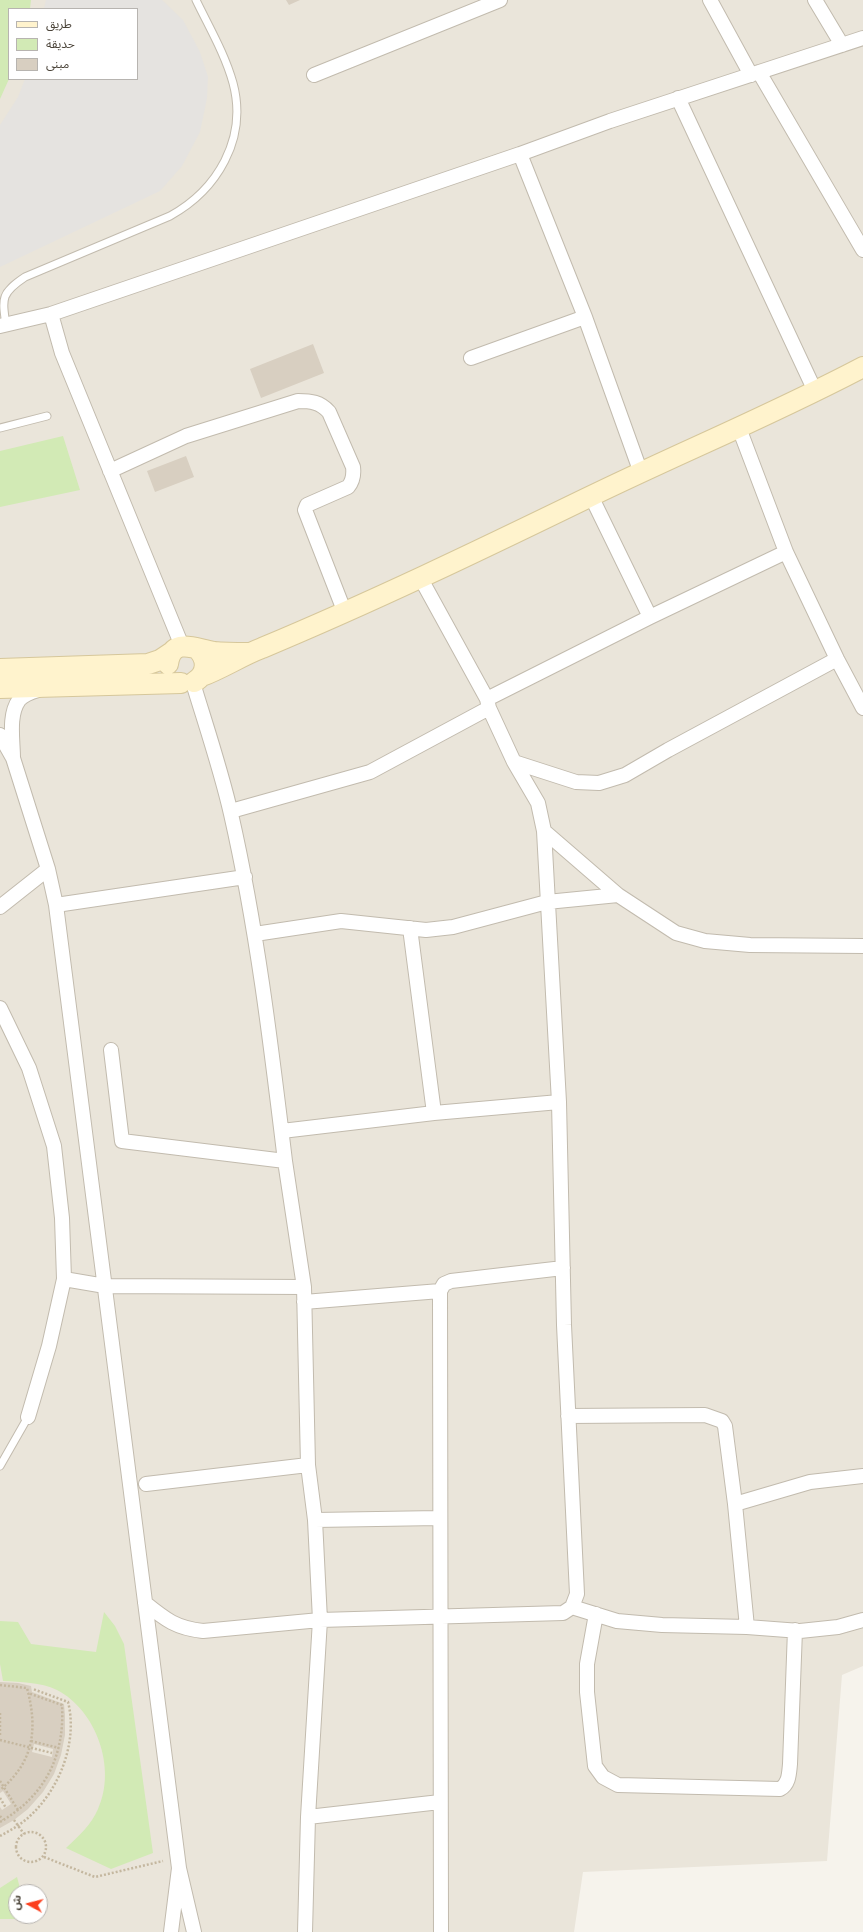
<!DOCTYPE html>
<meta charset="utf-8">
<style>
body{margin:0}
#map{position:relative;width:863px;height:1932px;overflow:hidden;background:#f6f3ec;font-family:"Varela Round","Noto Sans Arabic",sans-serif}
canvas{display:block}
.legend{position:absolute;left:8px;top:8px;width:130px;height:72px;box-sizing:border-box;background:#fff;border:1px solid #b7b4b0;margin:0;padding:5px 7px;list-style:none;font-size:12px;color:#4b4439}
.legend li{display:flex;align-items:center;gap:8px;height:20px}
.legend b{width:20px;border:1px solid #b7b4b0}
.north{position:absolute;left:8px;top:1884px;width:40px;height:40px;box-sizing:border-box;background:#fff;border:1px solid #b7b4b0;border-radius:50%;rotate:277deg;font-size:11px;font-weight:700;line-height:16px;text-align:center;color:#4b4439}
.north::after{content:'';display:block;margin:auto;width:14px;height:18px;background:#fc3f1d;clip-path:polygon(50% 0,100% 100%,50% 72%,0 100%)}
</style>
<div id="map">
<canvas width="863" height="1932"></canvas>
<ul class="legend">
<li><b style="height:5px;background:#fff3cd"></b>طريق</li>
<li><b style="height:11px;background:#d2eab5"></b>حديقة</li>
<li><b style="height:11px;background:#d8cfc1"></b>مبنى</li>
</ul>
<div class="north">ش</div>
</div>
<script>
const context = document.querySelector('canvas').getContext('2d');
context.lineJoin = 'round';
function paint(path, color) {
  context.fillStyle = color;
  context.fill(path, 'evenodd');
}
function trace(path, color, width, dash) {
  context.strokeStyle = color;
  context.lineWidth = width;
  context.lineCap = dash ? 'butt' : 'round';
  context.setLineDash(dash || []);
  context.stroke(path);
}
paint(new Path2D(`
 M 0,0 L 863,0 L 863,1666 L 842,1675 L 827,1861 L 583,1872 L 574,1932 L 0,1932 ZM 9,9 L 137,9 L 137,79 L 9,79 ZM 16,1892 L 40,1892 L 40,1916 L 16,1916 Z`), '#eae5da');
paint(new Path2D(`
 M 0,0 L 31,0 L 30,9 L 9,9 L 9,79 L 0,99 Z
 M 63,436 L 80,490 L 0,507 L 0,451 Z
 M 104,1612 L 115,1626 L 124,1644 L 153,1853 L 111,1869 L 66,1848 C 79,1836 91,1825 98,1809 C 117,1768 96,1710 57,1690 C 40,1682 21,1682 3,1681 L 0,1664 L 0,1621 L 18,1622 L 31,1644 L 96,1652 Z
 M 17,1877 L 21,1892 L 16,1892 L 16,1916 L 26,1916 L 27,1919 L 0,1919 L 0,1888 Z`), '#d2eab5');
paint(new Path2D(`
 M 46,0 L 162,0 L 183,20 L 200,52 L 208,77 L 207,98 L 200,132 L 182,166 L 160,191 L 0,267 L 0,125 L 18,97 L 25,79 L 137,79 L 137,9 L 44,9 Z`), '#e5e3e0');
paint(new Path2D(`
 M 286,0 L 300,0 L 289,5 Z
 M 313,344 L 324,373 L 261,398 L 250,369 Z
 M 186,456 L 194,477 L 155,492 L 147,471 Z
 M 0,1682 L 18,1683 L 31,1686 L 32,1692 L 64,1704 L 65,1715 L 65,1735 L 61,1755 L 54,1774 L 43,1792 L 28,1809 L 14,1820 L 0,1828 L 0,1807 L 2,1810 L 11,1804 L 3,1791 L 0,1793 ZM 34,1744 L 53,1749 L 52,1757 L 32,1752 Z`), '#d8cfc1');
const service = new Path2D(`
 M 6,325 C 2,298 1,293 25,277 L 170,216 C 217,190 248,139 233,83 C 225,54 209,27 196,0
 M 0,428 L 47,416
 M 0,1466 L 28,1417`);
const minor = new Path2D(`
 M 710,0 L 751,75
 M 815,0 L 842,45
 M 759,72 L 863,250
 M 314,75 L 500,0
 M 678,98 L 815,391
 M 520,154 L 585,317 L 641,473
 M 51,314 L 62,353 L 182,646
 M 0,326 L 51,314 L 520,154 L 610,121 L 863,38
 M 471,358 L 585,317
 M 739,428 L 786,552 L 837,659 L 863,708
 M 110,471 L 186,436 L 298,401 C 311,401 320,402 329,412 L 353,467 C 354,475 353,481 348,487 L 307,505 L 305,510 L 345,613
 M 591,496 L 650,617
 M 487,699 L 650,617 L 786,552
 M 0,735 L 13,758 C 13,741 8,715 19,700 C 24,694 31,692 38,690
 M 13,758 L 48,869 L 56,905 L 179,1868
 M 514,762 L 576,782 L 599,783 L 625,775 L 668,750 L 837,659
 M 231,811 L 370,772 L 489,708
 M 544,831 L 618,895 L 676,933 L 705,941 L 750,945 L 863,946
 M 56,905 L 245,877
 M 0,907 L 48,869
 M 410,928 L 434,1113
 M 255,934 L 341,921 L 426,930 L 453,927 L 547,902 L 618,895
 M 0,1008 L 29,1068 L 54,1146 L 62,1218 L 64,1279 L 49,1346 L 28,1417
 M 111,1050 L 122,1141 L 285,1161 C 271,1045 257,928 231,814 C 221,770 206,726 193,683
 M 282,1131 L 434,1113 L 559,1102 L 544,831 L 538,803 L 514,762 L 489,708 L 487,699 L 421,579
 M 285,1161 L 304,1287 L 308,1465 L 315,1520 L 320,1620 L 563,1613 L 572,1607 L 577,1594 L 564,1325 L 559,1102
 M 64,1279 L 105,1286 L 304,1287
 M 304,1302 L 440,1291
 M 568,1416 L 705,1415 L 722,1421 L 725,1426 L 735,1504 L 747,1627
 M 146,1484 L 308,1465
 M 735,1504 L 810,1482 L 863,1476
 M 315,1520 L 439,1518
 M 145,1603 C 166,1620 176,1628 203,1631 L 320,1620 L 308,1817 L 305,1932
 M 572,1607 L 617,1621 L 662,1625 L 747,1627 L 800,1631 L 838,1627 L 863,1620
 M 596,1614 L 587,1664 L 587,1692 L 595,1766 L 603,1777 L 618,1785 L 780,1789 C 789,1784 789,1774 790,1764 L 795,1630
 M 308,1817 L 440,1802
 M 171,1932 L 179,1868 L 194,1932
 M 441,1932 L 440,1291 L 444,1284 L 451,1281 L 563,1268`);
const secondary = new Path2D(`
 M 168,664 C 172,636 195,649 214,652 C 225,653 237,653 248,653
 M 0,669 L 148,664 L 160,660 L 172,652
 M 202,676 C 223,668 241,656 262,648 C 372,602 478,551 585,499 C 677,454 772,415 863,367
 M 194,682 C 208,674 208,658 196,648
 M 0,688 L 181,683`);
trace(service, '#c2bbae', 9);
trace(minor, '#c2bbae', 16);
trace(secondary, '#d6c79b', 22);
trace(new Path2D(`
 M 0,1685 L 27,1688 C 38,1729 34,1762 0,1790
 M 0,1713 L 0,1735
 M 0,1740 L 52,1753
 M 31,1741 L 59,1748
 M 0,1781 L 18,1810
 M 0,1798 L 6,1808
 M 0,1816 L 3,1820
 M 14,1820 L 24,1834
 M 0,1822 C 45,1796 65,1756 62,1705 L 28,1693
 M16 1847a15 15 0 1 1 30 0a15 15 0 1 1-30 0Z
 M 0,1836 C 11,1830 22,1824 31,1815 C 60,1788 78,1741 68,1702 L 33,1689
 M 44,1857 L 95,1877 L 163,1861`), '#c4b79f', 2.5, [2, 2]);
trace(service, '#fff', 7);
trace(minor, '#fff', 14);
trace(secondary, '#fff3cd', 20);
</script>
